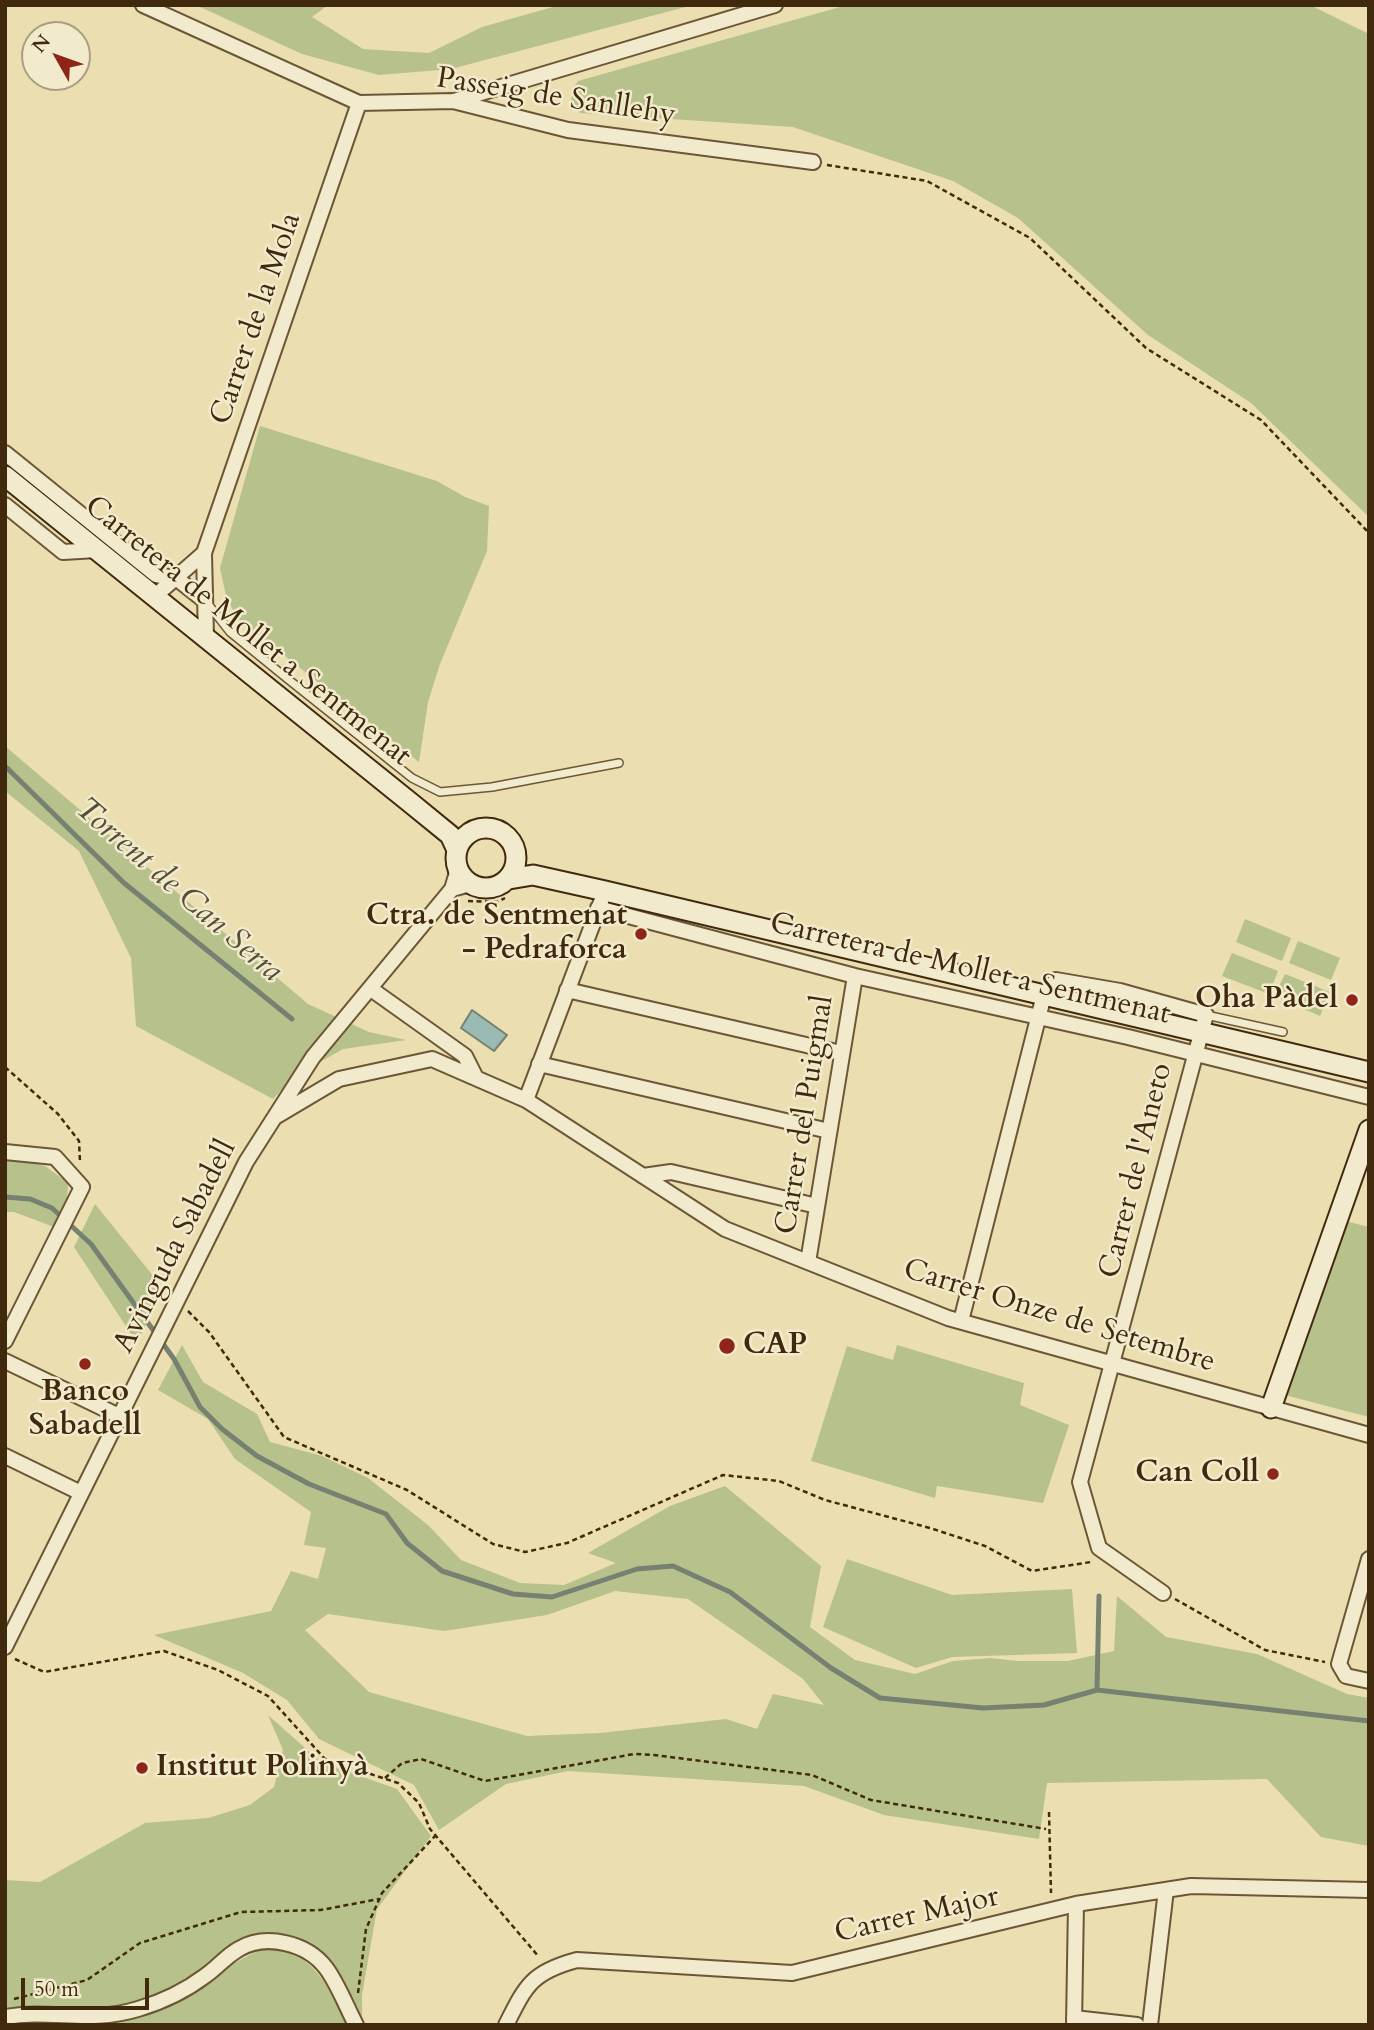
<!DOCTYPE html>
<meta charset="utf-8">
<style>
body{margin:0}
#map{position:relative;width:1374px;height:2030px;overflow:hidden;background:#ebdeb0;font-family:Cardo,serif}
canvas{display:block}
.frame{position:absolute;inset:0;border:7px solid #40290d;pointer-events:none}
.north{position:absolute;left:21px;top:21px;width:70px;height:70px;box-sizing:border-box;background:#f2eacc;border:2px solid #ab9d80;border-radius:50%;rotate:310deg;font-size:19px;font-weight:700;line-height:28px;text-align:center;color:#40290d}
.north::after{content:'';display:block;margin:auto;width:24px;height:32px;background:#8f2418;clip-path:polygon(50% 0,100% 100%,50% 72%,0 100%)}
.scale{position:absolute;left:21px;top:1978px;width:128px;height:32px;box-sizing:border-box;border:4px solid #40290d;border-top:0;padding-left:9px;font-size:21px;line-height:24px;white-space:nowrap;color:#40290d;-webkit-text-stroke:5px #f2eacc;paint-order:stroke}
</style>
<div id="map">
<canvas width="1374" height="2030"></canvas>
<div class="frame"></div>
<div class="north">N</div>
<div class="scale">50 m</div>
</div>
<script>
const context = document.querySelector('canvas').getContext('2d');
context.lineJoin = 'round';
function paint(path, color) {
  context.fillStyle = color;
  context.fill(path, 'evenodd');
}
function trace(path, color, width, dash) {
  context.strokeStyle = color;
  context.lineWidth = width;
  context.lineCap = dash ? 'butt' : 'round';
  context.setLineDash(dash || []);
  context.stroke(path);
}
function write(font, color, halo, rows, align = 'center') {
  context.font = font + ' Cardo,serif';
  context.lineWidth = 5;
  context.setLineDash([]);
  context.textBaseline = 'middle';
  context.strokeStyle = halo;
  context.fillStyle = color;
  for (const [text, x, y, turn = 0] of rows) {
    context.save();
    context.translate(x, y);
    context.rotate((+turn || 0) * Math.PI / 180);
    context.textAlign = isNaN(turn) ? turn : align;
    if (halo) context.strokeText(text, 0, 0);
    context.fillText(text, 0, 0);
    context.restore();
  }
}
paint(new Path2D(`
 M 196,5 L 328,5 L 312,17 L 363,49 L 429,53 L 482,27 L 560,5 L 693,5 L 451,69 L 379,75 L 302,54 Z
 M 847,5 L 1310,5 L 1369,34 L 1369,517 L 1251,403 L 1148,335 L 1018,218 L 953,181 L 793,127 L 580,113 L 571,101 L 573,88 L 578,81 Z
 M 260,426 L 437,481 L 465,497 L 489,506 L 487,551 L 440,664 L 428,702 L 419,762 L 237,618 L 226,596 L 220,568 Z
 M 5,746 L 308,1004 L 369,1032 L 406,1040 L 343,1049 L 292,1078 L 273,1099 L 136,1026 L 131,958 L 79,851 L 5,791 Z
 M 1245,919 L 1291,938 L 1282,961 L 1236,942 Z
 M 1298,941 L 1340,958 L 1331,980 L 1289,963 Z
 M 1232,953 L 1278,971 L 1269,994 L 1222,976 Z
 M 1285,974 L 1330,992 L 1320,1016 L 1274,996 Z
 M 16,1158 L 45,1166 L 68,1183 L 67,1201 L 54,1227 L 14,1212 L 5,1212 L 5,1161 Z
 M 95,1204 L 163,1288 L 137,1343 L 74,1247 Z
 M 1345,1221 L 1369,1227 L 1369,1417 L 1285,1395 Z
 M 182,1345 L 203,1382 L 257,1414 L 270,1442 L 322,1456 L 368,1478 L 428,1525 L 461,1560 L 520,1583 L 564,1585 L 616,1563 L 588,1553 L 670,1506 L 725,1486 L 821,1566 L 810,1627 L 855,1660 L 915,1674 L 953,1661 L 991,1658 L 1017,1661 L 1068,1661 L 1114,1651 L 1117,1596 L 1166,1637 L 1257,1654 L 1347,1694 L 1369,1698 L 1369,1846 L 1321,1837 L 1267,1779 L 1047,1783 L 1039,1839 L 884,1815 L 804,1786 L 568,1771 L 506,1784 L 439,1830 L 414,1785 L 319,1739 L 287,1700 L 243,1673 L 154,1635 L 271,1611 L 291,1571 L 318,1579 L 326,1548 L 304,1545 L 311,1512 L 235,1459 L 208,1419 L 158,1390 ZM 615,1591 L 688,1599 L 803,1679 L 824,1705 L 773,1694 L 757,1729 L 726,1719 L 600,1733 L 527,1736 L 369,1692 L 305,1630 L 328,1614 L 444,1631 L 547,1615 Z
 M 897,1345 L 1024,1383 L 1020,1405 L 1069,1425 L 1043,1503 L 937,1486 L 935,1498 L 811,1461 L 847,1346 L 893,1360 Z
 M 847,1559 L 952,1595 L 1072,1589 L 1077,1653 L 952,1657 L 916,1668 L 823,1627 Z
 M 268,1715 L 321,1762 L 397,1789 L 431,1836 L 377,1909 L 362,1995 L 362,2025 L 328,1962 L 290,1938 L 277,1934 L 257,1936 L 168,1993 L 136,2003 L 99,2012 L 24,2008 L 5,2012 L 5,1880 L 40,1882 L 145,1823 L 208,1818 L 250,1805 L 274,1787 L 283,1750 Z
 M 264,1949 C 315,1951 325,1982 346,2023 L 337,2025 L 5,2025 C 31,2014 67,2024 95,2024 C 109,2024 124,2020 137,2017 C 186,2005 219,1965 264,1949 Z`), '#b6c18c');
const water = new Path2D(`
 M 472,1010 L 507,1035 L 494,1051 L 461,1028 Z`);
paint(water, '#9abbb4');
trace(water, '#768171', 2);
trace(new Path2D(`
 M 5,766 L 124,883 L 292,1019
 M 5,1197 L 30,1199 L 52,1208 L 91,1244 L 174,1359 L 200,1407 L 222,1429 L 257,1456 L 309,1484 L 386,1514 L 407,1543 L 442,1571 L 513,1594 L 552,1597 L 637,1569 L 673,1566 L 730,1592 L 831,1668 L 880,1698 L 983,1708 L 1044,1705 L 1097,1690 L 1369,1721
 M 1097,1690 L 1099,1596`), '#768171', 5);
const lane = new Path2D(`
 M 208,604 L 230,632 L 289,680 L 412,778 L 440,792 L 492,787 L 619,763
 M 1206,1015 L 1283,1032`);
const street = new Path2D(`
 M 143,5 L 359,103 L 453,101 L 568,130 L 813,162
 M 454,101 L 775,5
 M 5,453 L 156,575 L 176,578 L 205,601
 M 5,505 L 63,552 L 97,550
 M 155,596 L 204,553
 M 206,637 L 204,553 L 359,103
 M 452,889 L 470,884
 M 598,908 L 855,976 L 1128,1037 L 1369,1097
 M 371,989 L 465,1056 L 476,1078
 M 567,990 L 841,1053
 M 539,1064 L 829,1131
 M 526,1100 L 601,902
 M 275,1117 L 339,1079 L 432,1059 L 526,1100 L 725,1229 L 948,1318 L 1369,1435
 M 5,1152 L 55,1157 L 82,1187 L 5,1341
 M 643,1176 L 671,1172 L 817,1206
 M 808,1262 L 855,976
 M 961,1321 L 1044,995 L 1056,980 L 1120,991 L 1206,1015 L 1080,1482 L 1099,1548 L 1163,1593
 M 5,1361 L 119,1416
 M 5,1456 L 81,1493
 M 1369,1559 L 1339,1664 L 1346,1676 L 1369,1681
 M 5,1647 L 246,1162 L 313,1057 L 452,889 L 458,869
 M 5,2017 C 52,2009 89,2024 138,2009 C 162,2002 185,1991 205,1976 C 217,1968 226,1956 239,1949 C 266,1933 307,1943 326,1968 C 338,1984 346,2006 356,2025
 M 1074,2018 L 1137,2025
 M 506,2025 C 526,1985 532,1972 577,1960 L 792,1973 L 1076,1904 L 1191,1886 L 1369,1890
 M 1074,2025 L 1076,1904
 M 1150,2025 L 1166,1890`);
const secondary = new Path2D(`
 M 5,476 L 412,804 L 450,835 L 457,850
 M456 858a30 30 0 1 1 60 0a30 30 0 1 1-60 0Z
 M 509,879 L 533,875 L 605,891 L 1369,1072
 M 1271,1408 L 1369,1130`);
trace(lane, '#6b5636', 10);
trace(street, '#6b5636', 18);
trace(secondary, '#40290d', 23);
trace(new Path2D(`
 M 827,165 L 927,181 L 1030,238 L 1146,348 L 1261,420 L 1369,533
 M 468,901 L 497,902 L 505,898
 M 5,1067 L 58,1114 L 79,1141 L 80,1162
 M 188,1311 L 209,1332 L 284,1437 L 407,1490 L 493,1544 L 525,1552 L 567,1543 L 723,1475 L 779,1481 L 825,1500 L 930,1528 L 985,1546 L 1032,1571 L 1091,1562
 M 1175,1599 L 1265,1650 L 1325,1662
 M 15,1659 L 44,1672 L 164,1651 L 218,1670 L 268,1696 L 325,1759 L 398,1783 L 419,1803 L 430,1829 L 539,1957
 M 385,1778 L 402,1763 L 421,1759 L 485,1781 L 634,1754 L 654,1755 L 812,1775 L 871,1800 L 1046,1829
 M 1049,1812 L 1051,1893
 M 358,1993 L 366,1929 L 382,1893 L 436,1835
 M 14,1999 L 87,1980 L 140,1943 L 241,1912 L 321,1910 L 379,1899`), '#40290d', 2.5, [5, 3.5]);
trace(lane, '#f2eacc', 7);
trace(street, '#f2eacc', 14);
trace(secondary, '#f2eacc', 19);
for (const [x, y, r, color] of [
 [641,934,7,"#8f2418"],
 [1352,1000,7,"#8f2418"],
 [727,1346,9,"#8f2418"],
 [85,1364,7,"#8f2418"],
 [1273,1474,7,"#8f2418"],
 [142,1768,7,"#8f2418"]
]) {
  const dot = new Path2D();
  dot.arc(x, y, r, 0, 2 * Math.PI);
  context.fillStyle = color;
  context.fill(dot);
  trace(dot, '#f2eacc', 2.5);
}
write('30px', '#40290d', '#f2eacc', [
 ["Passeig de Sanllehy",556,98,9],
 ["Carrer de la Mola",257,319,-71],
 ["Carretera de Mollet a Sentmenat",247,632,39],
 ["Carretera de Mollet a Sentmenat",970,970,13],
 ["Carrer del Puigmal",806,1115,-81],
 ["Carrer de l'Aneto",1137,1171,-76],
 ["Avinguda Sabadell",176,1247,-63],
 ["Carrer Onze de Setembre",1059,1317,17],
 ["Carrer Major",917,1916,-13]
]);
write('bold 30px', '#40290d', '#f2eacc', [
 ["Ctra. de Sentmenat",627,917],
 ["- Pedraforca",627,951],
 ["Oha Pàdel",1338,1000],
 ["CAP",743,1346,"left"],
 ["Banco",85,1393,"center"],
 ["Sabadell",85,1427,"center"],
 ["Can Coll",1259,1474],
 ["Institut Polinyà",156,1768,"left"]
], 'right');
write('italic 32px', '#564e37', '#f2eacc', [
 ["Torrent de Can Serra",178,891,41]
]);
</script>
